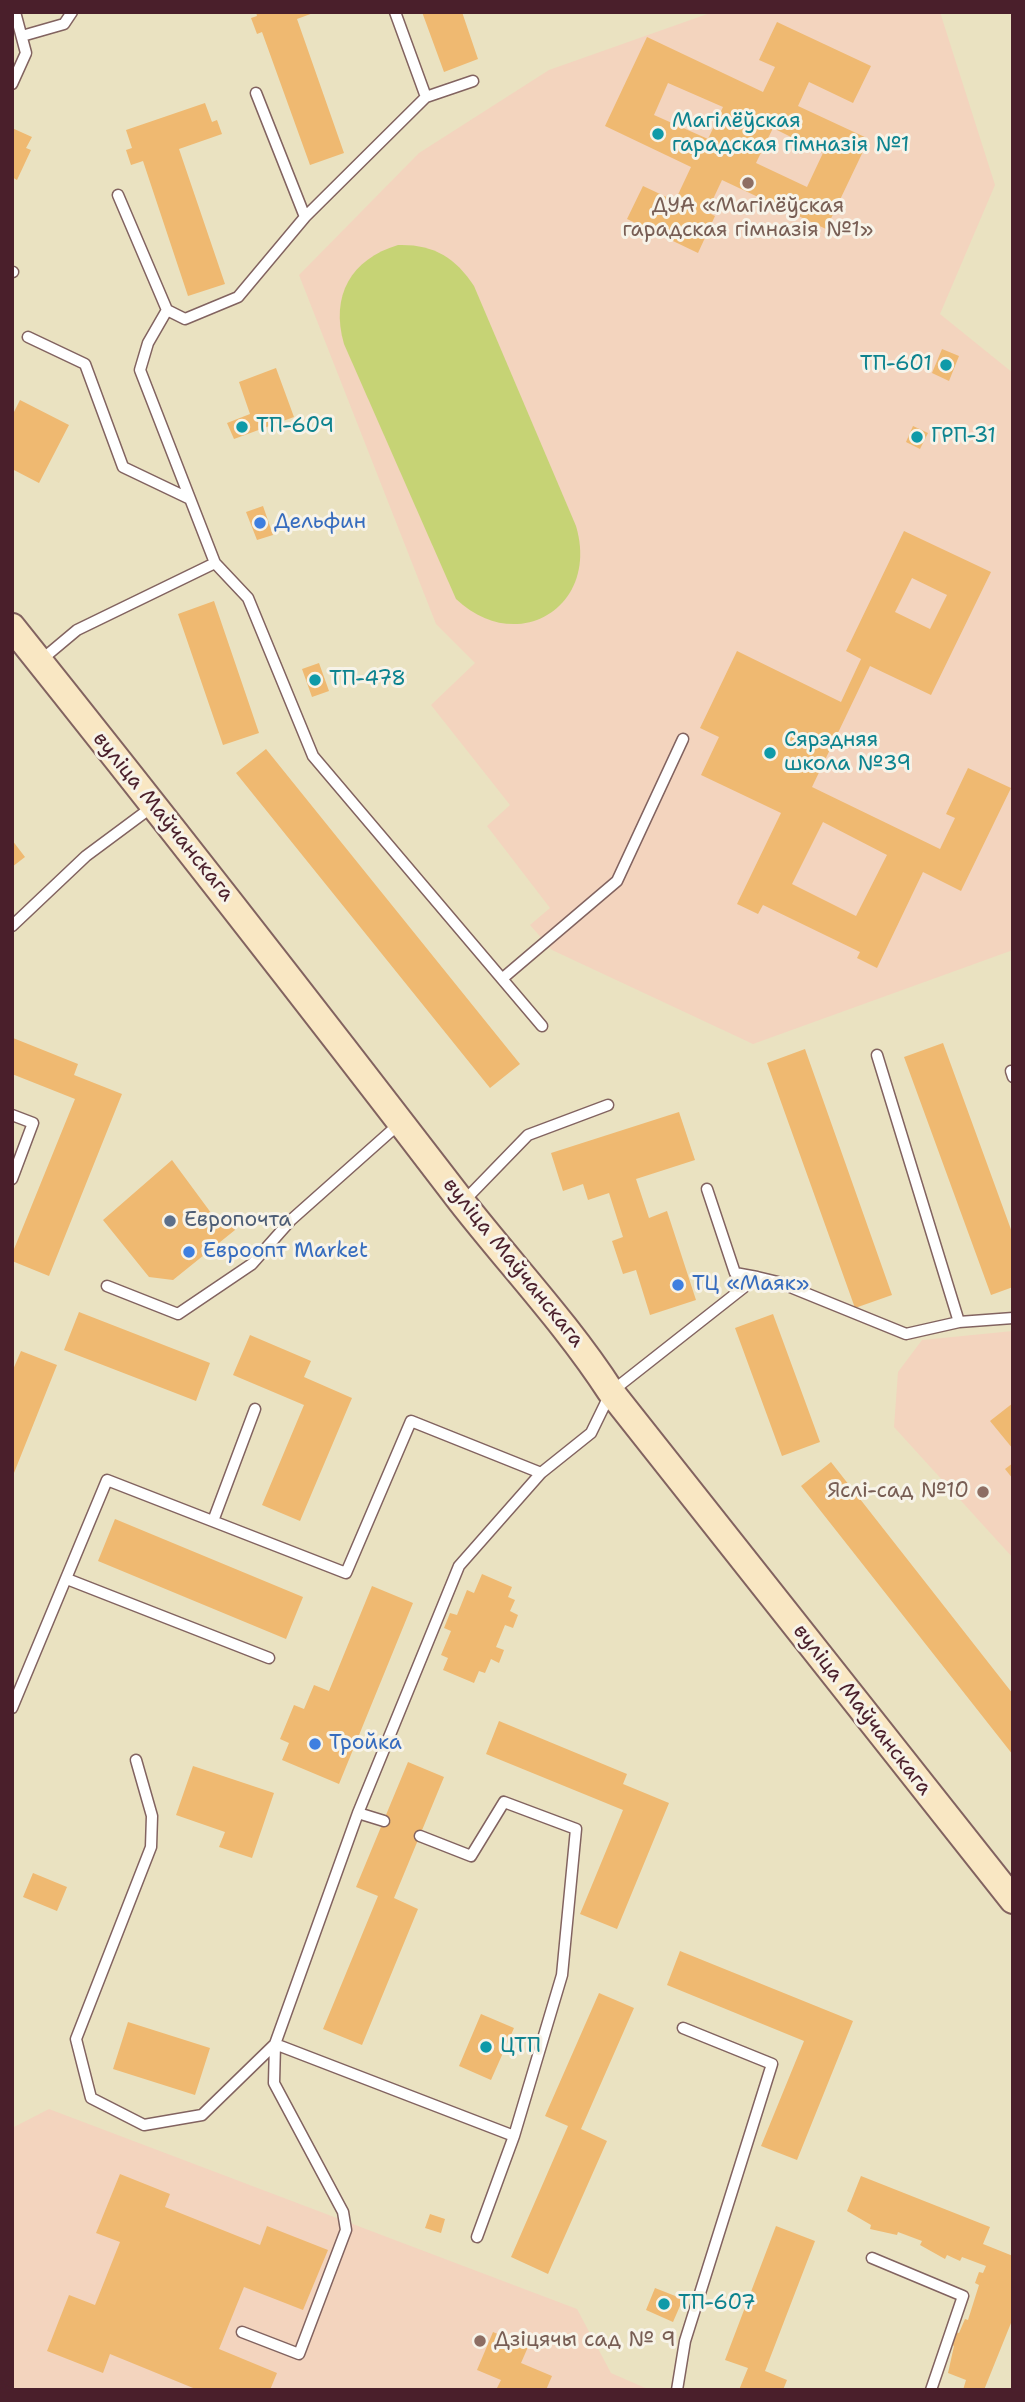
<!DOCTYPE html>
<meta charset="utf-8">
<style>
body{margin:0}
#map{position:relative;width:1025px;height:2402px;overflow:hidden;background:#eae2c1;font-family:"Shantell Sans",sans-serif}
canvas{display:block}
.frame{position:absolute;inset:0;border:14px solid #4a1f2b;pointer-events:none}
</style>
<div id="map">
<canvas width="1025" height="2402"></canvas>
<div class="frame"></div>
</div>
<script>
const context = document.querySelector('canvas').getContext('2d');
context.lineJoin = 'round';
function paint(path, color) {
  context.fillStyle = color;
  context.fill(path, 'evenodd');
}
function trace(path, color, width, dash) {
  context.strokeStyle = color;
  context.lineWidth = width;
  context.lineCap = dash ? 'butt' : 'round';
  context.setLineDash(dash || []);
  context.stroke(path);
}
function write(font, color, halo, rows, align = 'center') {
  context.font = font + ' "Shantell Sans",sans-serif';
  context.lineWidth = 6;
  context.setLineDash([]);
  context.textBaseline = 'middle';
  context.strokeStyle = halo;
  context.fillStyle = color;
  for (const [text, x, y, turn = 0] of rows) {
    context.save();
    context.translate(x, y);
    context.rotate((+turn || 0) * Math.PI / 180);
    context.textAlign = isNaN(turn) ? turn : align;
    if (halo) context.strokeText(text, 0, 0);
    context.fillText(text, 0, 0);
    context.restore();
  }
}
paint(new Path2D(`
 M 713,12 L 940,12 L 995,185 L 940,314 L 1013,373 L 1013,950 L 753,1044 L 552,950 L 530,925 L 550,908 L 487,826 L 510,805 L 431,705 L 475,663 L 436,624 L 299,275 L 419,153 L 549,70 Z
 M 1013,1331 L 1013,1558 L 894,1427 L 898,1372 L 922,1340 Z
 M 49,2109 L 577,2309 L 611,2373 L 650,2390 L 12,2390 L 12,2128 Z`), '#f3d4be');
paint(new Path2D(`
 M 398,245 C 433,244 455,257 474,286 L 576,526 C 600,607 517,657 456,599 L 344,344 C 330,296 351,259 398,245 Z`), '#c6d375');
paint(new Path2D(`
 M 256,12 L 316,12 L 297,19 L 344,153 L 310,165 L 262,32 L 257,34 L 251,18 L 257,16 Z
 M 422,12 L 462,12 L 478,59 L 444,72 Z
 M 777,22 L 871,66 L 853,103 L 809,82 L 798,106 L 869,139 L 826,229 L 722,180 L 707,212 L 715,216 L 698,253 L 627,219 L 643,186 L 675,201 L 691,167 L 605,126 L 647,37 L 763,92 L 775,67 L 759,60 ZM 668,83 L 723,107 L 708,139 L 654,115 ZM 773,128 L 823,153 L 807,187 L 756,163 Z
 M 205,103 L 212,122 L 217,120 L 222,134 L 179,149 L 225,284 L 188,296 L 143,161 L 131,165 L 126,150 L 132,148 L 126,130 Z
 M 12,128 L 32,137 L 26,148 L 31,150 L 17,180 L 12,177 Z
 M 942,349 L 959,356 L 949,381 L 932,373 Z
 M 276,368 L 294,417 L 234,439 L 227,423 L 250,414 L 239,382 Z
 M 20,400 L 69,425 L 39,483 L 12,469 L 12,416 Z
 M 913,426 L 928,433 L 920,449 L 906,442 Z
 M 263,506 L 273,535 L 257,540 L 246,512 Z
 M 904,531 L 991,572 L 931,695 L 870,666 L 812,787 L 940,849 L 955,818 L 946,814 L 968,768 L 1011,788 L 961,891 L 923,872 L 877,968 L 857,958 L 860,952 L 763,905 L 758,914 L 737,904 L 781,813 L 701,775 L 719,737 L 700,728 L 737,651 L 841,702 L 861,659 L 846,651 ZM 912,578 L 947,595 L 930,629 L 895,612 ZM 823,822 L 887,855 L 856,916 L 792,884 Z
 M 214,601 L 259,733 L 223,745 L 178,614 Z
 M 319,663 L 329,691 L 312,697 L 302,669 Z
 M 266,749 L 520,1064 L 490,1088 L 236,773 Z
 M 12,840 L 25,857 L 12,867 Z
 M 13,1038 L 78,1064 L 74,1075 L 122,1094 L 49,1276 L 12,1261 L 12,1254 L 75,1099 L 12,1074 Z
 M 943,1043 L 1013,1235 L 1013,1287 L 991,1295 L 904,1057 Z
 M 805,1049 L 892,1295 L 855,1308 L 767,1063 Z
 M 679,1112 L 695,1160 L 636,1179 L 649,1218 L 667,1211 L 696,1300 L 650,1315 L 636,1270 L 623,1274 L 612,1241 L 623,1237 L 609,1193 L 588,1200 L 583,1184 L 563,1191 L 551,1153 Z
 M 172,1160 L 217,1221 L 225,1215 L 235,1230 L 173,1280 L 149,1277 L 103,1220 Z
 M 79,1312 L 210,1363 L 196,1401 L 64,1350 Z
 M 773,1314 L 820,1442 L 782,1456 L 735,1328 Z
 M 250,1335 L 311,1361 L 304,1377 L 352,1398 L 300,1521 L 262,1505 L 304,1405 L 233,1375 Z
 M 21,1351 L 57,1365 L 12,1478 L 12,1372 Z
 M 1013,1403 L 1013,1449 L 990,1421 Z
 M 831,1462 L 1013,1694 L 1013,1755 L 801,1486 Z
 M 1013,1463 L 1013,1479 L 1005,1469 Z
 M 115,1519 L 303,1597 L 286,1639 L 98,1561 Z
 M 482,1574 L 512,1587 L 508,1597 L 515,1600 L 510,1611 L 518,1615 L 513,1628 L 505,1625 L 496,1647 L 504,1650 L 499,1663 L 491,1659 L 485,1673 L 479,1671 L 474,1683 L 443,1670 L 448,1658 L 441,1655 L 451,1631 L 444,1628 L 450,1613 L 457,1615 L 467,1590 L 474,1593 Z
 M 372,1586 L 413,1603 L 339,1784 L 282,1760 L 289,1743 L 280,1739 L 294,1705 L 304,1709 L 314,1685 L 329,1691 Z
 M 499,1721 L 627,1774 L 623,1784 L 669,1803 L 617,1929 L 580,1914 L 623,1810 L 486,1754 Z
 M 408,1762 L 444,1777 L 394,1898 L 418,1909 L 362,2045 L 323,2029 L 378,1896 L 356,1887 Z
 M 193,1766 L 274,1793 L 252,1858 L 219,1847 L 225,1832 L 176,1815 Z
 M 33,1873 L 67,1887 L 57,1911 L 23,1897 Z
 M 680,1951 L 853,2021 L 797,2160 L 761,2146 L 804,2041 L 667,1985 Z
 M 599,1993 L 634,2008 L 581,2129 L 607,2141 L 548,2274 L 511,2257 L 568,2126 L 545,2116 Z
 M 481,2014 L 514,2028 L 491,2080 L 459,2066 Z
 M 128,2022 L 210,2048 L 195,2095 L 113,2069 Z
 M 120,2174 L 170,2194 L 165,2207 L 260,2245 L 267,2226 L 328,2250 L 303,2310 L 244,2287 L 219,2349 L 277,2373 L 270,2390 L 198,2390 L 110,2354 L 103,2373 L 47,2351 L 69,2295 L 95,2305 L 120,2242 L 96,2233 Z
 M 861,2176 L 990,2227 L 983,2244 L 1013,2256 L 1013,2318 L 984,2390 L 963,2390 L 966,2380 L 948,2373 L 954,2346 L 950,2344 L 955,2332 L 959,2333 L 965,2319 L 968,2320 L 979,2285 L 975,2283 L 979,2272 L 983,2273 L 986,2266 L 962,2257 L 960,2261 L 947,2255 L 945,2259 L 920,2245 L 922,2241 L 898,2232 L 897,2235 L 870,2229 L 871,2225 L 847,2211 Z
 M 430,2214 L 445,2219 L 441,2233 L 425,2228 Z
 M 776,2226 L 815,2241 L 765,2371 L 787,2380 L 783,2390 L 739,2390 L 748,2368 L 725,2360 Z
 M 655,2288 L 683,2299 L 673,2322 L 646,2310 Z
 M 493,2332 L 528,2347 L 521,2363 L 552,2376 L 546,2390 L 496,2390 L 501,2380 L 477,2370 Z`), '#efb971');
const lane = new Path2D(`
 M 395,12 L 426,97
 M 22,36 L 64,24 L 72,12
 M 12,84 L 26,53 L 15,12
 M 256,93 L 305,217
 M 118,195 L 167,310
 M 12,272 L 13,272
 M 28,337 L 85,364 L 123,467 L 190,499
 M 215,563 L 140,370 L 148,343 L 167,310 L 185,319 L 238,297 L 305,217 L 426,97 L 473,81
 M 40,661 L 77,630 L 215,563 L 248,598 L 313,756 L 542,1026
 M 12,926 L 86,856 L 152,807
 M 503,978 L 617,881 L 683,739
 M 877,1055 L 959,1322
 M 1011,1071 L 1013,1077
 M 12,1115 L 33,1123 L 12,1179
 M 707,1189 L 735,1273 L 757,1277
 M 463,1202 L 528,1135 L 608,1105
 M 107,1286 L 178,1314 L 252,1264 L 291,1220 L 399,1124
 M 213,1521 L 255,1409
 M 67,1579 L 269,1658
 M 12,1708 L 107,1480 L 346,1573 L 411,1421 L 541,1473
 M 136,1760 L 152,1816 L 151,1847 L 76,2039 L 91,2098 L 144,2125 L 202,2115 L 275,2044 L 514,2136
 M 358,1813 L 384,1821
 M 420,1836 L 471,1856 L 504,1802 L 576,1829 L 562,1975 L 514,2136 L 477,2237
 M 872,2258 L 963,2296 L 931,2390
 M 242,2332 L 299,2354 L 346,2230 L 343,2212 L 274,2083 L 275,2044 L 358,1813 L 459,1566 L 541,1473 L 591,1433 L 611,1392 L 757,1277 L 778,1282 L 906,1334 L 959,1322 L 1013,1318
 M 677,2390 L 685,2341 L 772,2064 L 683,2028`);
const secondary = new Path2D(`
 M 12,627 C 164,817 313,1008 461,1201 C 511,1265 567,1324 611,1392 L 1013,1900`);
trace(lane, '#826360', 13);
trace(secondary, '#826360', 30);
trace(lane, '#fff', 10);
trace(secondary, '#f9e7c3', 26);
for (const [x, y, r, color] of [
 [658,134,7,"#0f9aa8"],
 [748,183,7,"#8d6e63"],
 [946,365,7,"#0f9aa8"],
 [242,427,7,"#0f9aa8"],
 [917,437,7,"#0f9aa8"],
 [260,523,7,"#3f7fe0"],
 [315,680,7,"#0f9aa8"],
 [770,753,7,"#0f9aa8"],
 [170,1221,7,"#5c6f8a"],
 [189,1252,7,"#3f7fe0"],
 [678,1285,7,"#3f7fe0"],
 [983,1492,7,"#8d6e63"],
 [315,1744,7,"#3f7fe0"],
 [486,2047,7,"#0f9aa8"],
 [664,2304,7,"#0f9aa8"],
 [480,2341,7,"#8d6e63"]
]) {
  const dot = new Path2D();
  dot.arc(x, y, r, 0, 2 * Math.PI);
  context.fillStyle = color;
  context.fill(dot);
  trace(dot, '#f7f3e8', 2.5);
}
write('21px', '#0d838f', '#f7f3e8', [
 ["Магілёўская",672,122],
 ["гарадская гімназія №1",672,146],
 ["ТП-601",932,365,"right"],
 ["ТП-609",256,427],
 ["ГРП-31",931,437],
 ["ТП-478",329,680],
 ["Сярэдняя",784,741],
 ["школа №39",784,765],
 ["ЦТП",500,2047],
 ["ТП-607",678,2304]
], 'left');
write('21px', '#785e54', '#f7f3e8', [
 ["ДУА «Магілёўская",748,207],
 ["гарадская гімназія №1»",748,231],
 ["Яслі-сад №10",969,1492,"right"],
 ["Дзіцячы сад № 9",494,2341,"left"]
]);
write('21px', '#366cbe', '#f7f3e8', [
 ["Дельфин",274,523],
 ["Евроопт Market",203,1252],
 ["ТЦ «Маяк»",692,1285],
 ["Тройка",329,1744]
], 'left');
write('21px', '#4a1f2b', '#f7f3e8', [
 ["вуліца Маўчанскага",163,817,51],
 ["вуліца Маўчанскага",513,1263,51],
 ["вуліца Маўчанскага",862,1710,52]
]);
write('21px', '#4e5e75', '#f7f3e8', [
 ["Европочта",184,1221]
], 'left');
</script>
